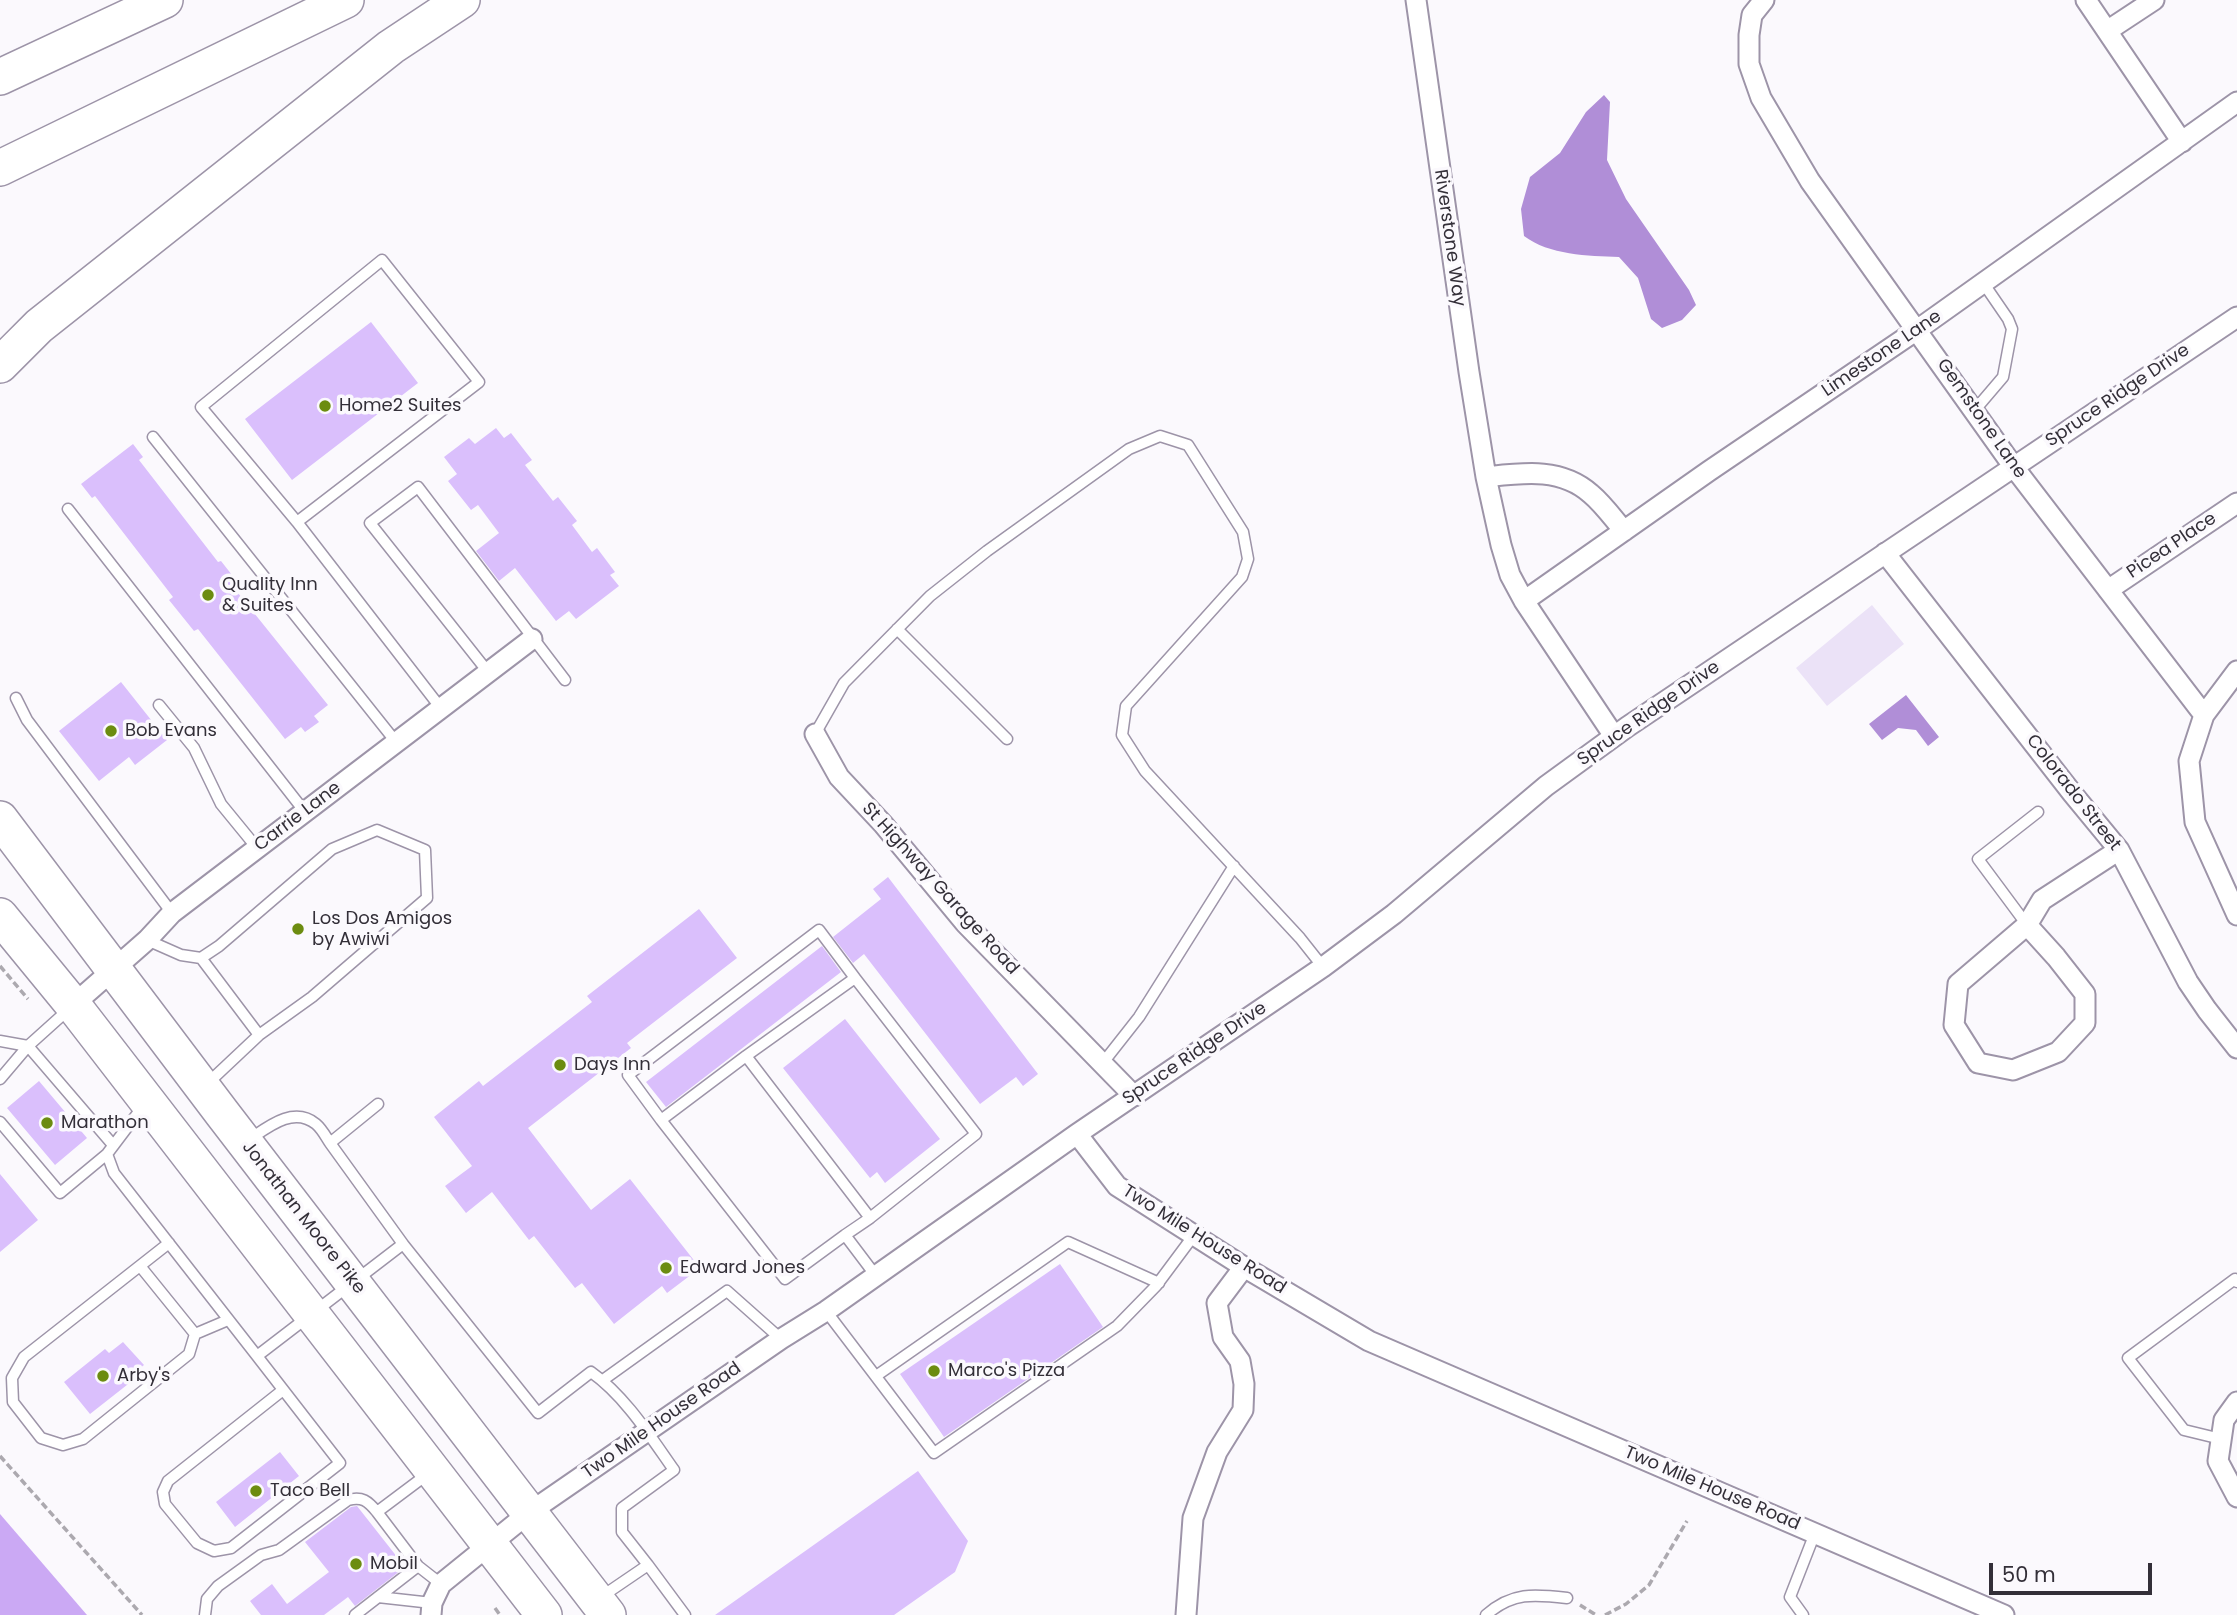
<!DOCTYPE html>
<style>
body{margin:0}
#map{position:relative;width:2237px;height:1615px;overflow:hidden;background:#fbf9fd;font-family:Poppins,sans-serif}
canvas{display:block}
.scale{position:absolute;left:1989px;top:1563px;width:163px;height:32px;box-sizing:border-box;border:4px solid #332f38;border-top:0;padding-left:9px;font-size:21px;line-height:24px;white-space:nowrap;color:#332f38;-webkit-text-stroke:5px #fbf9fd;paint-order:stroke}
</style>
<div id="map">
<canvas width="2237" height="1615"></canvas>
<div class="scale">50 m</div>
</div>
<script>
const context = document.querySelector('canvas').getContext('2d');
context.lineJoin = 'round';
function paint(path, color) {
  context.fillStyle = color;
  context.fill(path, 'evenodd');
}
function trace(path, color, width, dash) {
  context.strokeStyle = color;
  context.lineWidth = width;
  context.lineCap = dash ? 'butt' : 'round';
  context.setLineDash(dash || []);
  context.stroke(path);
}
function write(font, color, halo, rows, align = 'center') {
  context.font = font + ' Poppins,sans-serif';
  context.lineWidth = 7;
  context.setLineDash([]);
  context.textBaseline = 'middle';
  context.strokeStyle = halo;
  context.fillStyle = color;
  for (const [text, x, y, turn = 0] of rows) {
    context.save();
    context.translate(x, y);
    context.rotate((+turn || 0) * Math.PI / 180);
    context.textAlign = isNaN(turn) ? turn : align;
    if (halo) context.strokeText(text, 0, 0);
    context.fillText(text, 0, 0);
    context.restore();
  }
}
paint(new Path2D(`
 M 1872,605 L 1904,644 L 1827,706 L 1796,668 Z`), '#ebe2f7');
paint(new Path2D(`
 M 0,1514 L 87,1615 L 0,1615 Z`), '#cba9f4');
paint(new Path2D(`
 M 1604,95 L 1610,102 L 1607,160 L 1626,199 L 1689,290 L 1696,305 L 1682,320 L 1662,328 L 1651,319 L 1638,278 L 1619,257 C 1588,256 1549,255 1524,236 L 1521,209 L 1530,177 L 1560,153 L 1586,112 Z
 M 1906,695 L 1939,737 L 1928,746 L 1916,730 L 1898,728 L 1882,740 L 1869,724 Z`), '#b08ed7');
paint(new Path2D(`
 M 371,322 L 418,383 L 292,480 L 245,419 Z
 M 496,428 L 504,438 L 511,433 L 532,460 L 525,465 L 553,501 L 558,497 L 577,521 L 572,525 L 592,552 L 597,548 L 615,572 L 610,575 L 619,586 L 576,619 L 569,611 L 556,621 L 515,568 L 499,581 L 476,551 L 499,533 L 478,505 L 471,510 L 448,481 L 457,474 L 444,457 L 469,438 L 475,444 Z
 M 133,444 L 143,457 L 139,460 L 218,562 L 221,561 L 243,589 L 238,593 L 328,705 L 314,716 L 319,722 L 305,732 L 301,727 L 285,739 L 198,629 L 194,631 L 169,600 L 173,597 L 95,496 L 92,498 L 81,484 Z
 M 121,682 L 167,740 L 135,765 L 129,757 L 99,781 L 59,731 Z
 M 888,877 L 1038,1074 L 1023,1086 L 1016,1077 L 980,1104 L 864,954 L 853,963 L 833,937 L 881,899 L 873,889 Z
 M 699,909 L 737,958 L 627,1043 L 631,1048 L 528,1128 L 591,1210 L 630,1179 L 700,1268 L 667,1293 L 662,1286 L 614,1324 L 582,1283 L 575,1288 L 534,1236 L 529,1240 L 492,1192 L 466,1213 L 445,1186 L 472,1166 L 434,1117 L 479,1081 L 483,1086 L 592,1002 L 587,996 Z
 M 822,946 L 841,972 L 666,1107 L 646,1082 Z
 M 845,1019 L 940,1139 L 885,1183 L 877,1172 L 870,1178 L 783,1068 Z
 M 39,1081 L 87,1138 L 55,1165 L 7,1108 Z
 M 0,1174 L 38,1220 L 0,1252 Z
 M 1060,1264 L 1103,1327 L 944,1437 L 900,1374 Z
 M 123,1342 L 144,1365 L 129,1377 L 132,1381 L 90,1414 L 64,1382 L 105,1349 L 109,1353 Z
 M 280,1452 L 299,1476 L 235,1527 L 216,1502 Z
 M 918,1471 L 968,1541 L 955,1572 L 894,1615 L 715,1615 Z
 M 357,1506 L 405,1567 L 355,1606 L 348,1597 L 324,1615 L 261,1615 L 250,1601 L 272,1584 L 287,1604 L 329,1572 L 305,1542 L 351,1507 Z`), '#dabffc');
const lane = new Path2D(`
 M 1974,411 L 2003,377 L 2012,329 L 2008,319 L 1984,284
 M 153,437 L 396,742
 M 68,509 L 305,812
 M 297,522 L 479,382 L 382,260 L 201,407 L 297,522 L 440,707
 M 897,629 L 1007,739
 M 488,672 L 370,523 L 418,487 L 565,680
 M 16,698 L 27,720 L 172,913
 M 159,705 L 194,748 L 221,804 L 257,848
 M 815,734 L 844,683 L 930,596 L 987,551 L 1129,449 L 1160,436 L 1188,445 L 1243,532 L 1248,559 L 1242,577 L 1126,706 L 1122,735 L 1145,771 L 1300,938 L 1323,967
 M 2027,925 L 1978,859 L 2038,812
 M 147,940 L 181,955 L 201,958 L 219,946 L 332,849 L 377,830 L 425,850 L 427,898 L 312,997 L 259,1035 L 208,1083
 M 201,958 L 259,1035
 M 0,1041 L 28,1046 L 68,1010
 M 746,1056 L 855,978 L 976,1134 L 870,1218
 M 1102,1064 L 1139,1017 L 1234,866
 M 0,1079 L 28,1046 L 113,1145
 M 144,1105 L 107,1154 L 114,1173 L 257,1356 L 403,1244 L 330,1143 L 378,1104
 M 661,1120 L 785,1279 L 845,1235 L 876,1276
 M 0,1122 L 60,1193 L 107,1154
 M 250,1139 C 269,1126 294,1106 316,1124 C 322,1129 326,1137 330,1143
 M 845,1235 L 870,1218 L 746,1056 L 661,1120 L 628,1075 L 819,930 L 855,978
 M 169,1243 L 24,1357 L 12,1378 L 13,1402 L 41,1438 L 63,1445 L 83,1439 L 189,1354 L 195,1334 L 228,1320
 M 403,1244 L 538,1413 L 591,1372 C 625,1396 650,1436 674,1470 L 622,1508 L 622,1532 L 648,1565
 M 140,1266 L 195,1334
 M 826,1311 L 934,1453 L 1117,1326 L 1156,1286 L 1194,1235
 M 257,1356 L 340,1463 L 231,1548 L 214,1551 L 197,1543 L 165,1504 L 163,1492 L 168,1481 L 283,1390
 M 876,1376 L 1068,1242 L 1159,1283
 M 603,1380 L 727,1291 L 781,1339
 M 2221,1439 L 2184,1430 L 2128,1358 L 2235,1279 L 2237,1282
 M 429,1473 L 377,1512 L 418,1566 L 441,1584
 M 378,1597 L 432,1603
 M 601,1597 L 648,1565 L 685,1615
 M 205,1615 L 207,1599 L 218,1586 L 261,1555 L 279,1550 L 348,1500 C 362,1496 368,1501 377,1512
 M 355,1615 L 418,1566
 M 1486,1615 C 1512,1592 1534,1594 1567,1598
 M 1803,1615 L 1790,1597 L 1815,1533`);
const street = new Path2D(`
 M 1416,0 L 1469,372 L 1486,477 L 1501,545 L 1510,575 L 1524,601 L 1614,736
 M 1764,0 L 1752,15 L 1749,35 L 1749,64 L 1761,98 L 1810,181 L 2013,466 L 2204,715
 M 2086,0 L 2182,142
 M 2107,31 L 2154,0
 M 1486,477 C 1522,473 1561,467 1591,494 C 1603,504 1613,518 1624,531
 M 1885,553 L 2072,793 L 2119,850 L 2188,982 L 2207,1010 L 2237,1048
 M 2108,590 L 2237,503
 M 1524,601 L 1709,471 L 1917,330 L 2237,102
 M 2237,671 L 2204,715 L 2189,761 L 2195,822 L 2237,915
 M 815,734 L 839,777 L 883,824 L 965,923 L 1134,1096
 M 2027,925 L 2056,957 L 2085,994 L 2085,1023 L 2058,1052 L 2013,1070 L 1978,1063 L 1954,1025 L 1958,984 L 2027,925 L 2042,900 L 2119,850
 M 73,1005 L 147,940 L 172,913 L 532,639
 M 1077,1134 L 1117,1186 L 1244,1267 L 1369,1341 L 2004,1615
 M 2237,1402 L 2224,1420 L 2218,1461 L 2237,1497
 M 431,1615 L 432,1603 L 441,1584 L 530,1512 L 781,1339 L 826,1311 L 1077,1134 L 1323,967 L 1394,914 L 1546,786 L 1627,727 L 2237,317
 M 1186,1615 L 1193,1518 L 1217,1452 L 1243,1410 L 1244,1384 L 1240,1361 L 1223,1337 L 1217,1303 L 1244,1267`);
const highway = new Path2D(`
 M 0,77 L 165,0
 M 0,168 L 346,0
 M 0,365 L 39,326 L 391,47 L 462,0
 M 0,819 L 222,1113 L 608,1615
 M 0,916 L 73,1005 L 544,1615`);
trace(lane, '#9d94a8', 13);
trace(street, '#9d94a8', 23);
trace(highway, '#9d94a8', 38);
trace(new Path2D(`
 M 0,966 L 28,999
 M 0,1456 L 142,1615
 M 1580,1605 L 1596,1615
 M 495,1608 L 500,1615
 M 1605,1615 L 1626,1604 L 1649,1585 L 1687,1521`), '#aca9af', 3.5, [7, 3.5]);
trace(lane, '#fff', 10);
trace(street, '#fff', 19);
trace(highway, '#fff', 35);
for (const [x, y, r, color] of [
 [325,406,7,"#6c8c10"],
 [208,595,7,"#6c8c10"],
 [111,731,7,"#6c8c10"],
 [298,929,7,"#6c8c10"],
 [560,1065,7,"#6c8c10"],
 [47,1123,7,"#6c8c10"],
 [666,1268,7,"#6c8c10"],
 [934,1371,7,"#6c8c10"],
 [103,1376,7,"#6c8c10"],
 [256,1491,7,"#6c8c10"],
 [356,1564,7,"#6c8c10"]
]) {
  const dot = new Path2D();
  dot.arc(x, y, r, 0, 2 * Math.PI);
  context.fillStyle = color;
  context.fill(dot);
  trace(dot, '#fbf9fd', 2.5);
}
write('18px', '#332f38', '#fbf9fd', [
 ["Riverstone Way",1449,238,82],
 ["Limestone Lane",1882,354,-34],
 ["Spruce Ridge Drive",2118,396,-34],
 ["Gemstone Lane",1981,419,55],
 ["Picea Place",2172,546,-34],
 ["Spruce Ridge Drive",1649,714,-35],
 ["Colorado Street",2073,793,52],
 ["Carrie Lane",298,817,-37],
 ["St Highway Garage Road",940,889,48],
 ["Spruce Ridge Drive",1195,1054,-34],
 ["Jonathan Moore Pike",303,1218,52],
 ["Two Mile House Road",1204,1240,32],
 ["Two Mile House Road",662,1421,-35],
 ["Two Mile House Road",1712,1489,23]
]);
write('18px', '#332f38', '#fbf9fd', [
 ["Home2 Suites",339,406],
 ["Quality Inn",222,585],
 ["& Suites",222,606],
 ["Bob Evans",125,731],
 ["Los Dos Amigos",312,919],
 ["by Awiwi",312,940],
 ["Days Inn",574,1065],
 ["Marathon",61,1123],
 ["Edward Jones",680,1268],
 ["Marco's Pizza",948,1371],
 ["Arby's",117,1376],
 ["Taco Bell",270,1491],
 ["Mobil",370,1564]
], 'left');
</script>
